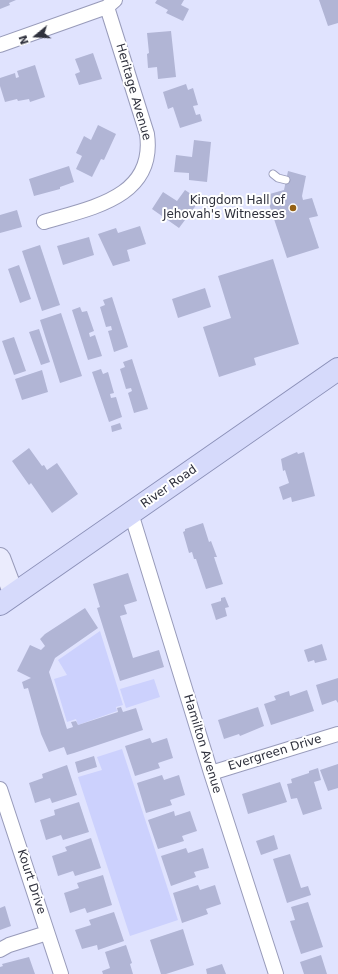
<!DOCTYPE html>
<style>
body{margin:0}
#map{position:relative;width:338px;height:974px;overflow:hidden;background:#e0e3fe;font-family:"DejaVu Sans",sans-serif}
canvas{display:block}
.north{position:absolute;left:16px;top:16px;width:40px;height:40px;-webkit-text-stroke:3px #fff;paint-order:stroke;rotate:252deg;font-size:11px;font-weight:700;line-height:16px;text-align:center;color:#2f313d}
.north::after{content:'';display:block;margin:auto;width:14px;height:18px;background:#2f313d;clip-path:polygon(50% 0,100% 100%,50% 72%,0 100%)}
</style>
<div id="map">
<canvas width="338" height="974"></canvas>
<div class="north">N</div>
</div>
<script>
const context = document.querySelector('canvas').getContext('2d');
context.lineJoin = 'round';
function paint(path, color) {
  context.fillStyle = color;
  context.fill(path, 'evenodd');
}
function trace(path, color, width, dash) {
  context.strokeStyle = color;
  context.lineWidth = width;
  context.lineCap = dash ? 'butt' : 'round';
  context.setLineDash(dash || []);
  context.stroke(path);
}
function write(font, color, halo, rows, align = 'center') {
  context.font = font + ' "DejaVu Sans",sans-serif';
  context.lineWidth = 4;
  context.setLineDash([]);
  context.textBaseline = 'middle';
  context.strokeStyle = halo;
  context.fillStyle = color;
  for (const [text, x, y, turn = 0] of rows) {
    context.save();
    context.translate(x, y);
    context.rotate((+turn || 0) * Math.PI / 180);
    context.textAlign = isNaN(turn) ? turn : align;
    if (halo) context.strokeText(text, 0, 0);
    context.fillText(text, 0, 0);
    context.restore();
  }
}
paint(new Path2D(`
 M 100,631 L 123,705 L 116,707 L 117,711 L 78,725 L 76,719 L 67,722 L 54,679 L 67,675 L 58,660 Z
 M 154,679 L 160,697 L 126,708 L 120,689 Z
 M 122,749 L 178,920 L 130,936 L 78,777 L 102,770 L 97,757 Z`), '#ccd1fd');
paint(new Path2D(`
 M 0,0 L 16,0 L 9,3 L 10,5 L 0,9 Z
 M 157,0 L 184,0 L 181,5 L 189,9 L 183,21 L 166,13 L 168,10 L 155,3 Z
 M 319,0 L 338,0 L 338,23 L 328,26 Z
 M 171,31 L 176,77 L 158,79 L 157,67 L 148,68 L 147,54 L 149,53 L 147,33 Z
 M 93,53 L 102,79 L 79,85 L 75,74 L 80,72 L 75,59 Z
 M 35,65 L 45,97 L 30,102 L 29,99 L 18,101 L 17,99 L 5,102 L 0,86 L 0,78 L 15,73 L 16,78 L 19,77 L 17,71 Z
 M 186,84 L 188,90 L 193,88 L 198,105 L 193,106 L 196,115 L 200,114 L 202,121 L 180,128 L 173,107 L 168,109 L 163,92 Z
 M 98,125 L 116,134 L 104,160 L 101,159 L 92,177 L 76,169 L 82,156 L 76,153 L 84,136 L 91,140 Z
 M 194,140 L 211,142 L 207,182 L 189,180 L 189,173 L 174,172 L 176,155 L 192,157 Z
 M 69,166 L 74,182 L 60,187 L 60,189 L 34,196 L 29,179 Z
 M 288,171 L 306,176 L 302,196 L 303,200 L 312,198 L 318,216 L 309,218 L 319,248 L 287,258 L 266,195 L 284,190 Z
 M 185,190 L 200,200 L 179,228 L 152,209 L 163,192 L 177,201 Z
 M 17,210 L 22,227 L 0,233 L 0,215 Z
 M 140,226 L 146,244 L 127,250 L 130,261 L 113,266 L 98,234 L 116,228 L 118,233 Z
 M 89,237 L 94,255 L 63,265 L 57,246 Z
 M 40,245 L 60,305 L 42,311 L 22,251 Z
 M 273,259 L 299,344 L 254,358 L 256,365 L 219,377 L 203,327 L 231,318 L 218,276 Z
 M 19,265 L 31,299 L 20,303 L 8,269 Z
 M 205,288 L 211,307 L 178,318 L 172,299 Z
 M 112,297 L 128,347 L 114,352 L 108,331 L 112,330 L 111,326 L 106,327 L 100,307 L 105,305 L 103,300 Z
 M 80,307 L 82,312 L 87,311 L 94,331 L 89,333 L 90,337 L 95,335 L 102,356 L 88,360 L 72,310 Z
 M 61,313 L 82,376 L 60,383 L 40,320 Z
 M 39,329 L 50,362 L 41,365 L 29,332 Z
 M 14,337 L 26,371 L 14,375 L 2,341 Z
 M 132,359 L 148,409 L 134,413 L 128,393 L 132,391 L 131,388 L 126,389 L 120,369 L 125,367 L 123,362 Z
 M 101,369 L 103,374 L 108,372 L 114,393 L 110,394 L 111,398 L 116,397 L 122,417 L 109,422 L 92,372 Z
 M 42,370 L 48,392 L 22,400 L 15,379 Z
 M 120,423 L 122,429 L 112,432 L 111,426 Z
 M 29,448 L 42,466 L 44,465 L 47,470 L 57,463 L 78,494 L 52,513 L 31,483 L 29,485 L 12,461 Z
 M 297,452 L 298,454 L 304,452 L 315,496 L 292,502 L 291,497 L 283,500 L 279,487 L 289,483 L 285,470 L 283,471 L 281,459 Z
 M 203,523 L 209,542 L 211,541 L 217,557 L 214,557 L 223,584 L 206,589 L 196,559 L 194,559 L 192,552 L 189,553 L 183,532 L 185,531 L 185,529 Z
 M 128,573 L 137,601 L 124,605 L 127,614 L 120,616 L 133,658 L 159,650 L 164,667 L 120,681 L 97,608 L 100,607 L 93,584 Z
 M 225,597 L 229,607 L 225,608 L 227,616 L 216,620 L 211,604 L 221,601 L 221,598 Z
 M 85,608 L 98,628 L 55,658 L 49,672 L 67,729 L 73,727 L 71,722 L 76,721 L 78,725 L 118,712 L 117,708 L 121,707 L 123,712 L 136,708 L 143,730 L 74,753 L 67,755 L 64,747 L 49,752 L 41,734 L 28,688 L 24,689 L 22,682 L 31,678 L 17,671 L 30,645 L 41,650 L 45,646 L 40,639 L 45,634 Z
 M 322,644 L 327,660 L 315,663 L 314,660 L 308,662 L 304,650 Z
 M 338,678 L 338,703 L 336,700 L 322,705 L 316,685 Z
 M 307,690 L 314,711 L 271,725 L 264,704 L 276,700 L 274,696 L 289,691 L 290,696 Z
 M 258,707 L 264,726 L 240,736 L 239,734 L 224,739 L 218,720 Z
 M 150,738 L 152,743 L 167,738 L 173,758 L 158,763 L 160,768 L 135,776 L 125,746 Z
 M 94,756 L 97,767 L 78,773 L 75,762 Z
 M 338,764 L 338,788 L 328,791 L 320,770 Z
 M 67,765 L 77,795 L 52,803 L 50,798 L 35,803 L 29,783 L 43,778 L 42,774 Z
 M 318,768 L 321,780 L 314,782 L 322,809 L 303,815 L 297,798 L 291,799 L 287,784 L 292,783 L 291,779 L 309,773 L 309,771 Z
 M 162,775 L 164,780 L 179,775 L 185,795 L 170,800 L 172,805 L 146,813 L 137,783 Z
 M 280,782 L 287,802 L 248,814 L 242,794 Z
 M 79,802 L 89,832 L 63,840 L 61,835 L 46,840 L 40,820 L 55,815 L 54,810 Z
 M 174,811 L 175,816 L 190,811 L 197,831 L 182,836 L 184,841 L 158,849 L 148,820 Z
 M 274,835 L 278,849 L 261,855 L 256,841 Z
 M 91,838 L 101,868 L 75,876 L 73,871 L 58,876 L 52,856 L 67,851 L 65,847 Z
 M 186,848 L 188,853 L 203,848 L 209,868 L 194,872 L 196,877 L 171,886 L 161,856 Z
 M 290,854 L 301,888 L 308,886 L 311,895 L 287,903 L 273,859 Z
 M 103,875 L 112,905 L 87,913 L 85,908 L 70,913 L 64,893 L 79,888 L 77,883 Z
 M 198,885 L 200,890 L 215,885 L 221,904 L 206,909 L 208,914 L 182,923 L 173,893 Z
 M 308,902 L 323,947 L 301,954 L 290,921 L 295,920 L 291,907 Z
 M 5,906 L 11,926 L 0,930 L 0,908 Z
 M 114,912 L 124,941 L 98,950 L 97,945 L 82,949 L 75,930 L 91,925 L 89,920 Z
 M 183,929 L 194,965 L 166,974 L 161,974 L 150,940 Z
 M 126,945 L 132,963 L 130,964 L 133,974 L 103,974 L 102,971 L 110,968 L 105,952 Z
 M 321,955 L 327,974 L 304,974 L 300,962 Z
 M 29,957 L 35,974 L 0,974 L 0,967 L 3,966 L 2,964 Z
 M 222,964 L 226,974 L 207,974 L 206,969 Z`), '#b1b5d5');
const lane = new Path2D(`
 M 273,174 L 278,178 L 286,180`);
const street = new Path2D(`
 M 0,45 L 107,7
 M 44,222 C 90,208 156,198 147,134 L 107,7 L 115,0
 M 131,513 L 211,773 L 276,974
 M 211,773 L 338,734
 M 0,789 L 61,974
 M 0,950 L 9,945 L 47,933`);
const secondary = new Path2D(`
 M 0,558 L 14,595`);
const primary = new Path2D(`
 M 0,604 L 338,369`);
trace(lane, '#989bba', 9);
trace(street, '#989bba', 16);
trace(secondary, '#989bba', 22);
trace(primary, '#8a8fb7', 24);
trace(lane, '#fff', 7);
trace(street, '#fff', 14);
trace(secondary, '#ebecfd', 20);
trace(primary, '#d6dafb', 22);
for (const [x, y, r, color] of [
 [293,208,4,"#956115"]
]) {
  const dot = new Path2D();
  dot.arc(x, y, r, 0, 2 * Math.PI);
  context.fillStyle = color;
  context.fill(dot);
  trace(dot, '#fff', 1.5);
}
write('12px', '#2f313d', '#fff', [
 ["Heritage Avenue",133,92,74],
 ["River Road",169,487,-35],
 ["Hamilton Avenue",202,744,73],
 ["Evergreen Drive",275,753,-17],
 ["Kourt Drive",31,882,72]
]);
write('12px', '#2f313d', '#fff', [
 ["Kingdom Hall of",285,201],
 ["Jehovah's Witnesses",285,215]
], 'right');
</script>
